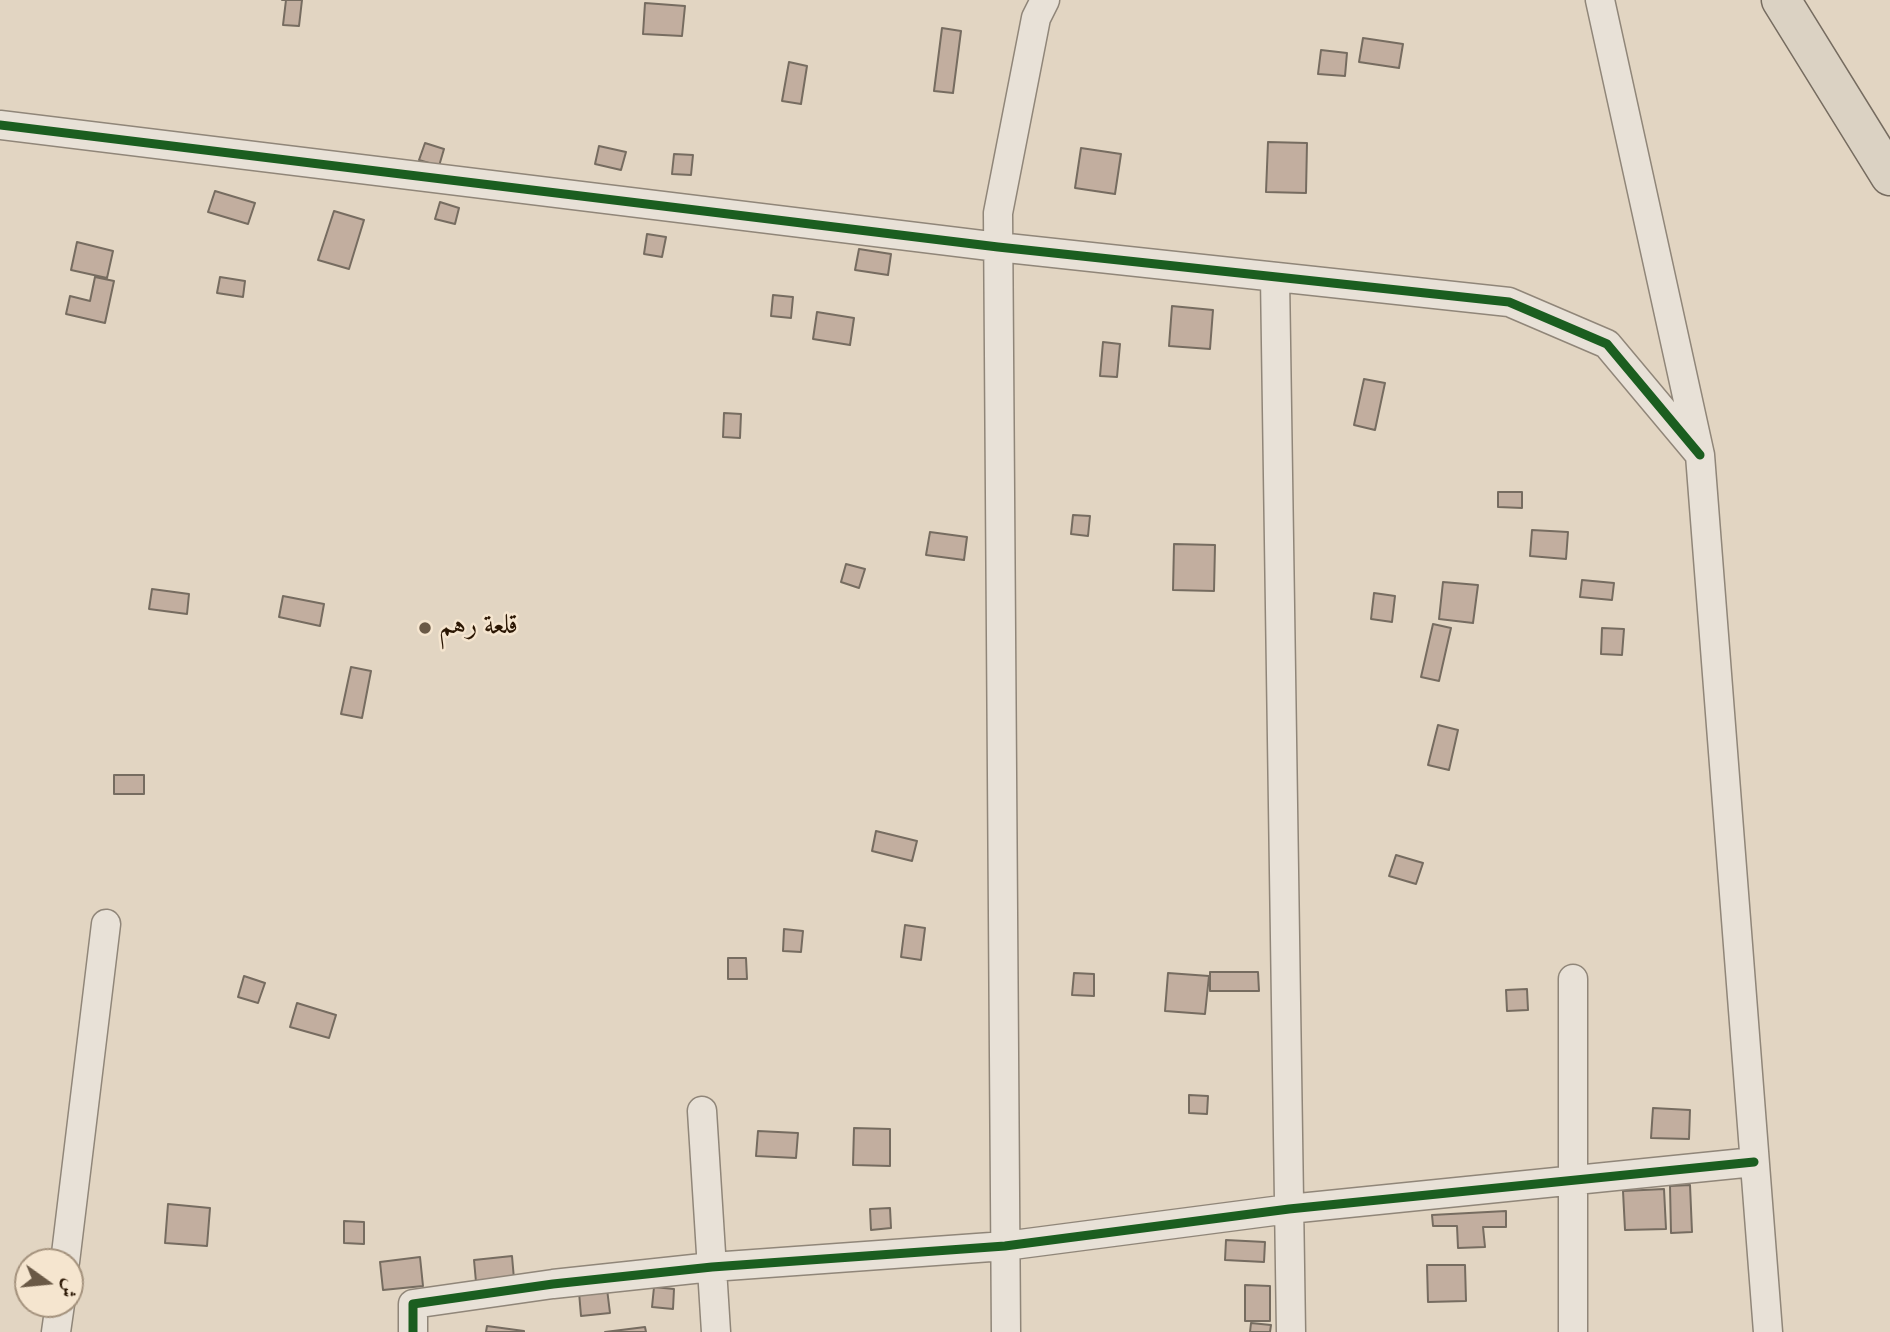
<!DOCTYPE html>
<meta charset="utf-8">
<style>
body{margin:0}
#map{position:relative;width:1890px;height:1332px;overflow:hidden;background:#e2d5c2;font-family:"Sorts Mill Goudy",Amiri,serif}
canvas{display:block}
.north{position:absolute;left:14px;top:1248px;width:70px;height:70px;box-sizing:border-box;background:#f5e5cf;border:2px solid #a4927d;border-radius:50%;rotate:105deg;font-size:19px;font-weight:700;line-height:28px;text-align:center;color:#2a1603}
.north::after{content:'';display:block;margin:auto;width:24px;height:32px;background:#6a5946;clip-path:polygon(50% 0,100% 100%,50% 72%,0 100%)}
</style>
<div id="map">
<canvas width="1890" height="1332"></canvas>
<div class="north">ش</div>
</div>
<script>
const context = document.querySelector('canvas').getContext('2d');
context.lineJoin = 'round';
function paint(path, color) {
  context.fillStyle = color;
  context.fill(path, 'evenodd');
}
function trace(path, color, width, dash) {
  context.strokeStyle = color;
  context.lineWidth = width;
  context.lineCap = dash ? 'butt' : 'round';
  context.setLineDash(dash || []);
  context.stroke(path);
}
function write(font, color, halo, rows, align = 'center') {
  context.font = font + ' "Sorts Mill Goudy",Amiri,serif';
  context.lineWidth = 5;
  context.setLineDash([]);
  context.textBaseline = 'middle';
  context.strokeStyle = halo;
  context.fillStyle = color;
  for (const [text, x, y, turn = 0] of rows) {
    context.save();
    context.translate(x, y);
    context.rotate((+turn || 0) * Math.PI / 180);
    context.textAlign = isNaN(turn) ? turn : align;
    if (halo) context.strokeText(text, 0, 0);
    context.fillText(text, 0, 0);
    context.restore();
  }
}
const building = new Path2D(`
 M 282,0 L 302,0 L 299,26 L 283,25 L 286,0 Z
 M 645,3 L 685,6 L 682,36 L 643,34 Z
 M 942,28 L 961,31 L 953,93 L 934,91 Z
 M 1363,38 L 1403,44 L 1399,68 L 1359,62 Z
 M 1321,50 L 1347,53 L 1345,76 L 1318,74 Z
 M 789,62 L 807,66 L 801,104 L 782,101 Z
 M 1268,142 L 1307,143 L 1306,193 L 1266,192 Z
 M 425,143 L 444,149 L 439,166 L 419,160 Z
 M 599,146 L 626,152 L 621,170 L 595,164 Z
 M 1081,148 L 1121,154 L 1115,194 L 1075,188 Z
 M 674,154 L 693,155 L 691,175 L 672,174 Z
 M 215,191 L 255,203 L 248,224 L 208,212 Z
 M 440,202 L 459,208 L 455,224 L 435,219 Z
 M 334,211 L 364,220 L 349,269 L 318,260 Z
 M 647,234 L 666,237 L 662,257 L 644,254 Z
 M 77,242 L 113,251 L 107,278 L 71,270 Z
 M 859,249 L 891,254 L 888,275 L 855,270 Z
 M 95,277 L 114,281 L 105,323 L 66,314 L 70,296 L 90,301 Z
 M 220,277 L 245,281 L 243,297 L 217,293 Z
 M 773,295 L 793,297 L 791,318 L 771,316 Z
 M 1172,306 L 1213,310 L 1210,349 L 1169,346 Z
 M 817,312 L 854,318 L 850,345 L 813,339 Z
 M 1103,342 L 1120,344 L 1117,377 L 1100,376 Z
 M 1364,379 L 1385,383 L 1375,430 L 1354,425 Z
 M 724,413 L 741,414 L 740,438 L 723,437 Z
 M 1498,492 L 1522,492 L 1522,508 L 1498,507 Z
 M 1073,515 L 1090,516 L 1088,536 L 1071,534 Z
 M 1532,530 L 1568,532 L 1566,559 L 1530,556 Z
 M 930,532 L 967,537 L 964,560 L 926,555 Z
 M 1174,544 L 1215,545 L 1214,591 L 1173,590 Z
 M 846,564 L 865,569 L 859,588 L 841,582 Z
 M 1582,580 L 1614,583 L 1612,600 L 1580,597 Z
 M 1443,582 L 1478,585 L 1473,623 L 1439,619 Z
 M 152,589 L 189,594 L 187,614 L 149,609 Z
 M 1374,593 L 1395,596 L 1392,622 L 1371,619 Z
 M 283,596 L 324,604 L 320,626 L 279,617 Z
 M 1433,624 L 1451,628 L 1439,681 L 1421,677 Z
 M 1602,628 L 1624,629 L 1622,655 L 1601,654 Z
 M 351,667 L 371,671 L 362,718 L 341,714 Z
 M 1438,725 L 1458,730 L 1449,770 L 1428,765 Z
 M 114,775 L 144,775 L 144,794 L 114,794 Z
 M 876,831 L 917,841 L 912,861 L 872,851 Z
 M 1396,855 L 1423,863 L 1416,884 L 1389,876 Z
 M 905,925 L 925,928 L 921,960 L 901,957 Z
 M 784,929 L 803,931 L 801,952 L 783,951 Z
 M 728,958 L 746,958 L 747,979 L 728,979 Z
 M 1210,972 L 1258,972 L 1259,991 L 1210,991 Z
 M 1074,973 L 1094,974 L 1094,996 L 1072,995 Z
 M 1168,973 L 1209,976 L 1205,1014 L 1165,1011 Z
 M 244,976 L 265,983 L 258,1003 L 238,997 Z
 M 1527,989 L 1528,1010 L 1507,1011 L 1506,990 Z
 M 297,1003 L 336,1015 L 329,1038 L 290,1027 Z
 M 1189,1095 L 1208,1096 L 1207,1114 L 1189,1113 Z
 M 1653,1108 L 1690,1110 L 1689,1139 L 1651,1138 Z
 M 854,1128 L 890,1129 L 890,1166 L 853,1165 Z
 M 758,1131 L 798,1133 L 796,1158 L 756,1156 Z
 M 1690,1185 L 1692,1232 L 1671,1233 L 1670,1186 Z
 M 1664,1189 L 1666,1229 L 1625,1230 L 1623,1191 Z
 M 168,1204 L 210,1208 L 207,1246 L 165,1243 Z
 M 890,1208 L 891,1228 L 871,1230 L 870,1209 Z
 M 1506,1211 L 1506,1227 L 1483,1227 L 1485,1247 L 1458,1248 L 1457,1226 L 1433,1226 L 1432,1215 Z
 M 344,1221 L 364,1222 L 364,1244 L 344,1243 Z
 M 1226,1240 L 1265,1242 L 1264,1262 L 1225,1260 Z
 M 512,1256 L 514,1279 L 476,1282 L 474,1260 Z
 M 420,1257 L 423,1286 L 383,1290 L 380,1262 Z
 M 1427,1265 L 1465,1265 L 1466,1301 L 1428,1302 Z
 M 1245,1285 L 1270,1286 L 1270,1321 L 1245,1321 Z
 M 654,1287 L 674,1289 L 673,1309 L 652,1307 Z
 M 607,1289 L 610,1313 L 581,1316 L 579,1292 Z
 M 1251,1323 L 1271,1325 L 1270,1332 L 1250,1332 Z
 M 487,1326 L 524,1331 L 524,1332 L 486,1332 Z
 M 645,1327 L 646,1332 L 605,1332 Z`);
paint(building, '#c2ae9f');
trace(building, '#766c60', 2);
const minor = new Path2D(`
 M 1600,0 L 1700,455 L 1768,1332
 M 0,125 L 998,247 L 1509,302 L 1607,344 L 1700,455
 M 1275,277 L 1291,1332
 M 1573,979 L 1573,1332
 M 702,1111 L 716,1332
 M 65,1262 L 106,924
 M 56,1332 L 60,1304
 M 413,1332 L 413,1304 L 553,1284 L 712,1267 L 1005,1246 L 1289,1209 L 1754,1162
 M 1006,1332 L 998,213 L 1036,18 L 1045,0`);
const primary = new Path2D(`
 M 1781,0 L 1890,176`);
trace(minor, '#908679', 31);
trace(primary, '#766c60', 41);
trace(minor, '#e8e1d7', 28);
trace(primary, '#dbd2c3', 38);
trace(new Path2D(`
 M 0,125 L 998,247 L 1509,302 L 1607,344 L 1700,455
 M 413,1332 L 413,1304 L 553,1284 L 712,1267 L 1005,1246 L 1289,1209 L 1754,1162`), '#1b5e20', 9);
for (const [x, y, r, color] of [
 [425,628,7,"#6a5946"]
]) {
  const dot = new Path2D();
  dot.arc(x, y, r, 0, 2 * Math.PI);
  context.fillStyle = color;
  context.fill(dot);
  trace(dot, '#f5e5cf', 2.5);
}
write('28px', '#2a1603', '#f5e5cf', [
 ["قلعة رهم",439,628]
], 'left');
</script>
